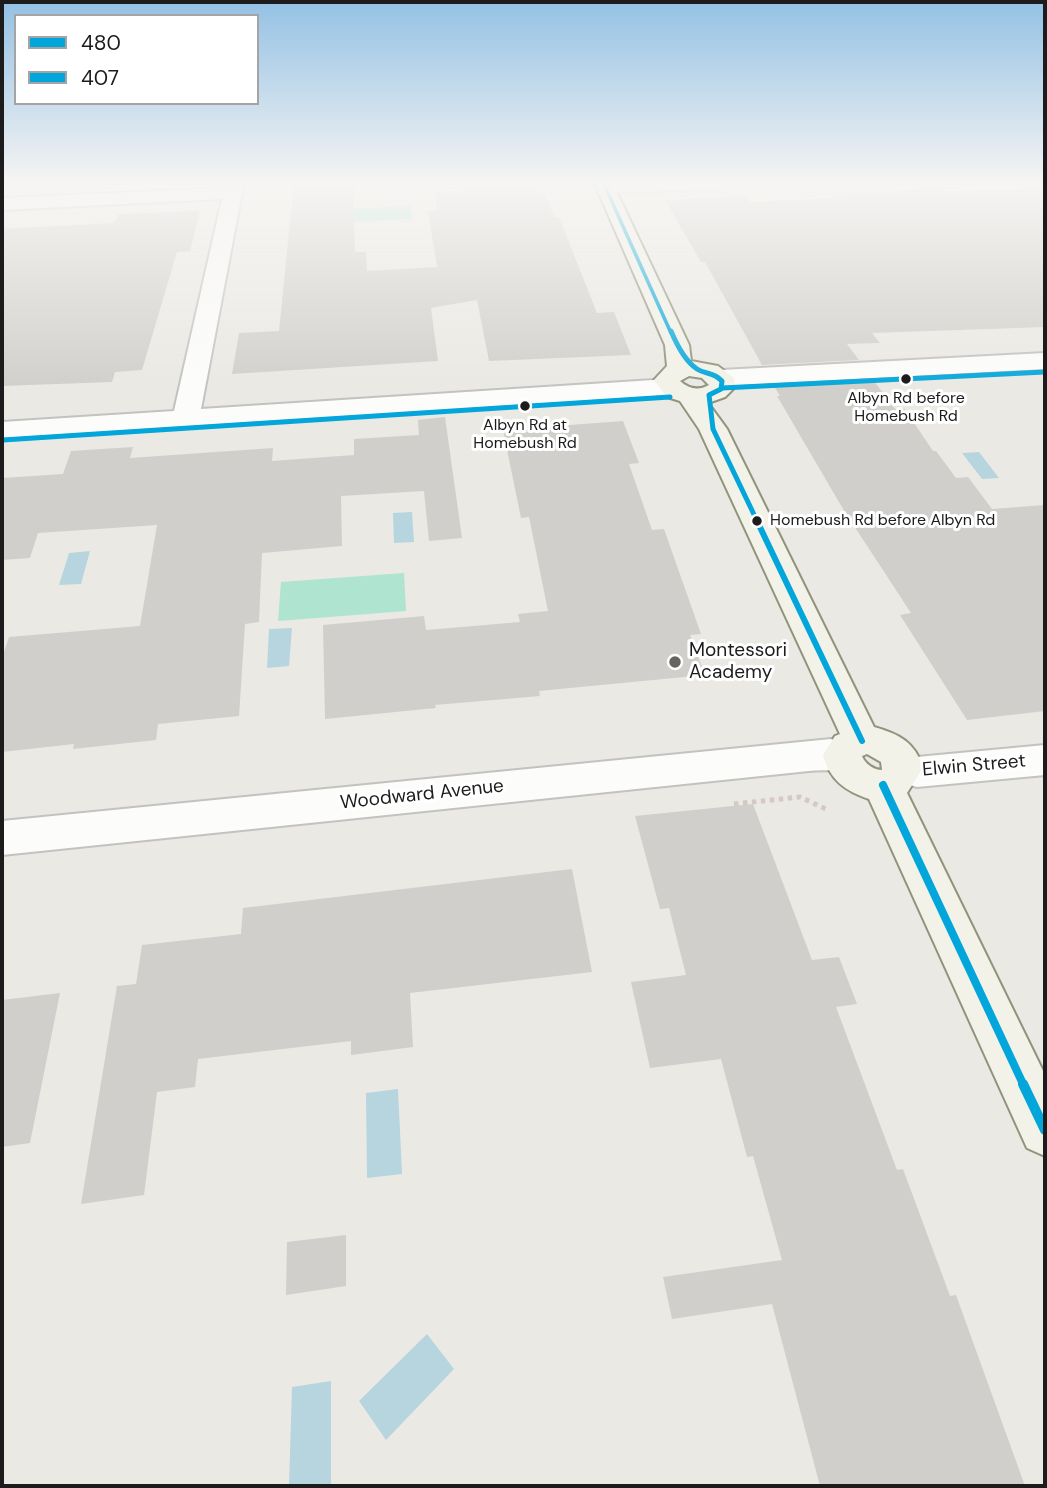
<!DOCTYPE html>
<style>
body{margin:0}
#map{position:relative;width:1047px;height:1488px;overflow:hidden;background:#ebe9e4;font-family:"DM Sans",sans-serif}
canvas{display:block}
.frame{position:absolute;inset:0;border:4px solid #1c1c1c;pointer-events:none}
.legend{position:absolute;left:14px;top:14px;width:245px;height:91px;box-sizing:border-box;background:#fff;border:2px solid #a4a4a4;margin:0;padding:9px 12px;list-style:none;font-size:21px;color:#1c1c1c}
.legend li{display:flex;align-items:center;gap:14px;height:35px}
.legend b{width:35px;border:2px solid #a4a4a4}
</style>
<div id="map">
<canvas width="1047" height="1488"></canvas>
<div class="frame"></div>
<ul class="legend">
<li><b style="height:9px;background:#03a6da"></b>480</li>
<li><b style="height:9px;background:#03a6da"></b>407</li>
</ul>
</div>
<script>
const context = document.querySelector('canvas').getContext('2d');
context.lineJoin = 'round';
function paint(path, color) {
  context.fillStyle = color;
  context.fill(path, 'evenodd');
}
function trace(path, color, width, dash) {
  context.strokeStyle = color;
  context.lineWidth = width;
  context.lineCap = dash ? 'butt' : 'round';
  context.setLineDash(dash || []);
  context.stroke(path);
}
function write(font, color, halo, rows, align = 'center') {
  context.font = font + ' "DM Sans",sans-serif';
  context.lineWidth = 6;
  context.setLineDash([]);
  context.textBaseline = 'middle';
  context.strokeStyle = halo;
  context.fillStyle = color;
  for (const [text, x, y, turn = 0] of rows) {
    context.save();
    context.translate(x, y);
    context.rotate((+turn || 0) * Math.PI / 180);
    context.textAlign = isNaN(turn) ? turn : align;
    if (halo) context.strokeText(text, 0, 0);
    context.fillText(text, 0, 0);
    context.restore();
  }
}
paint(new Path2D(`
 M 411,206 L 412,219 L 335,223 L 335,209 Z
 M 404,573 L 406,611 L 278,621 L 281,582 Z`), '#aee4d0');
paint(new Path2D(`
 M 979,452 L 999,478 L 982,479 L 962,453 Z
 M 412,512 L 414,542 L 394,543 L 393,513 Z
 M 90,551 L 81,584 L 59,585 L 69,553 Z
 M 292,628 L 289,666 L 267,668 L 269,629 Z
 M 398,1089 L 402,1174 L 367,1178 L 366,1093 Z
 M 427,1334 L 454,1369 L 386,1440 L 359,1401 Z
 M 331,1381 L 331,1486 L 289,1486 L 292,1387 Z`), '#b6d5df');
paint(new Path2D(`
 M 294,182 L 353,182 L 355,252 L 366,252 L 367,271 L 437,267 L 428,211 L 437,211 L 435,192 L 464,191 L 462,182 L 534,182 L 538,194 L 545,193 L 554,217 L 559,217 L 597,313 L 614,312 L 631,355 L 489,361 L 477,300 L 431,308 L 438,361 L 232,374 L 239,333 L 279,331 Z
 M 942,188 L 945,191 L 1045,189 L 1045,327 L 872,333 L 880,343 L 847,344 L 859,360 L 762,365 L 705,262 L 701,262 L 665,200 L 746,196 L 750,202 L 836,198 L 833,195 Z
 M 200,211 L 190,251 L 177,252 L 142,370 L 115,372 L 112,382 L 2,386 L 2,229 L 114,223 L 118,214 Z
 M 874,381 L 895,409 L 904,408 L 933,451 L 936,451 L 956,478 L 968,477 L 992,509 L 1045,505 L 1045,711 L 967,720 L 900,615 L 911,613 L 843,509 L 777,396 L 780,396 L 774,386 Z
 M 445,417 L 462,538 L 429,541 L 424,491 L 341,496 L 342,546 L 262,553 L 259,622 L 245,624 L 239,716 L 158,724 L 156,740 L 73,749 L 74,744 L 2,752 L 2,658 L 9,637 L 140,626 L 157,525 L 38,533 L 30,558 L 2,560 L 2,478 L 63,474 L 71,451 L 133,447 L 130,458 L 273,448 L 272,461 L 354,455 L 354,439 L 419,435 L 418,420 Z
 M 623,421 L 639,463 L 629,464 L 652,530 L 664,529 L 701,634 L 690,635 L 705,675 L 539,691 L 540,696 L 435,705 L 436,708 L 325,719 L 323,625 L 424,616 L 426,630 L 520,622 L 518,614 L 548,611 L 529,517 L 521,518 L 503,430 Z
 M 753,804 L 812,960 L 839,957 L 857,1004 L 836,1007 L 897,1170 L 903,1169 L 950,1296 L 956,1295 L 1025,1486 L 820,1486 L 772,1304 L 672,1319 L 663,1277 L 782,1260 L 753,1156 L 747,1157 L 721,1059 L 650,1068 L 631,982 L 686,975 L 669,908 L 660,909 L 635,816 Z
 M 572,869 L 592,972 L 410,993 L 413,1047 L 351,1055 L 351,1041 L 198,1059 L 195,1087 L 157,1092 L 144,1195 L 81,1204 L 117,986 L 136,984 L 142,945 L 241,934 L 243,908 Z
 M 60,993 L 30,1143 L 2,1147 L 2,1000 Z
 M 346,1235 L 346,1286 L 286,1295 L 287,1242 Z`), '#d1cfcb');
const minor = new Path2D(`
 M 226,182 L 244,182 L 201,409 L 669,379 L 678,381 L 682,387 L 678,393 L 669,395 L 2,438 L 2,422 L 174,411 L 222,199 L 2,210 L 2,198 L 224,188 Z
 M 605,182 L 742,182 L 733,188 L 606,193 L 597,187 Z
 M 1045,353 L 1045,369 L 721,386 L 712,383 L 708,378 L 712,373 L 721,370 Z
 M 831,739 L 857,747 L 862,757 L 857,767 C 841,772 826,769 809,771 L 2,855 L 2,821 Z
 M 1045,745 L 1045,775 L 917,787 L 889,779 L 883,768 L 889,757 L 903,753 L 917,757 Z`);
const secondary = new Path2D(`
 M 594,182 L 612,182 L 689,345 L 691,361 L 718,366 L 734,378 L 735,387 L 725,397 L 708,403 L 727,429 L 874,727 C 899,734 915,742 923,768 L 907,793 L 1045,1075 L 1045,1156 L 1027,1148 L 869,799 C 845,791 830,780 823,755 L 835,736 L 840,734 L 699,429 L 680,401 L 667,397 L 654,380 L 667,366 L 665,345 ZM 689,376 L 702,378 L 709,385 C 698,391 689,389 680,381 ZM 867,754 L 881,762 L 882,770 C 874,770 865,764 862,756 Z`);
trace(minor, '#c3c2c0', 4);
trace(secondary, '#91947c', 4);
trace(new Path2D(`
 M 757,191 L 962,182`), '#d6c8c4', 2.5, [2, 2]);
trace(new Path2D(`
 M 734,804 L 800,797 L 828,810`), '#d6c8c4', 5, [4.5, 4.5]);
paint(minor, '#fcfcfb');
paint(secondary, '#f2f2e8');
trace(new Path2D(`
 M 603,182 L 671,333`), '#03a6da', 3.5);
trace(new Path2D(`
 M 671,331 C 676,343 685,361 697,369 C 706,375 712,371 722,381 L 721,389 L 709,395 L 713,429 L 759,525`), '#03a6da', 5);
trace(new Path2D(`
 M 758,523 L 862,741`), '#03a6da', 6);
trace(new Path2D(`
 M 883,785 L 1024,1086`), '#03a6da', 8);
trace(new Path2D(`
 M 1023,1084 L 1045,1130`), '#03a6da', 10);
trace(new Path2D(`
 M 722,388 L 1045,372
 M 3,440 L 670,397`), '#03a6da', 5);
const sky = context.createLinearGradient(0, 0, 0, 390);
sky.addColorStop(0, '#94c1e4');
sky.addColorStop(0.47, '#f6f5f3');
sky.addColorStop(1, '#f6f5f300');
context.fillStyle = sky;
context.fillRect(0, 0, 1047, 390);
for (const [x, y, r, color] of [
 [906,379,6,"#1c1c1c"],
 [525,406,6,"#1c1c1c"],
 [757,521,6,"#1c1c1c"],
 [675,662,7,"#646462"]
]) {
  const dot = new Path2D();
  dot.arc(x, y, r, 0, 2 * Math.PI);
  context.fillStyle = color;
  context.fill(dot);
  trace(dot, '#fff', 2.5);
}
write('16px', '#1c1c1c', '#fff', [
 ["Albyn Rd before",906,399],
 ["Homebush Rd",906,417],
 ["Albyn Rd at",525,426],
 ["Homebush Rd",525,444],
 ["Homebush Rd before Albyn Rd",770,521,"left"]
]);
write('19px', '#1c1c1c', '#fff', [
 ["Montessori",689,651],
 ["Academy",689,673]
], 'left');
write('19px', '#1c1c1c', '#fff', [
 ["Elwin Street",974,766,-5],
 ["Woodward Avenue",422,795,-6]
]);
</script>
